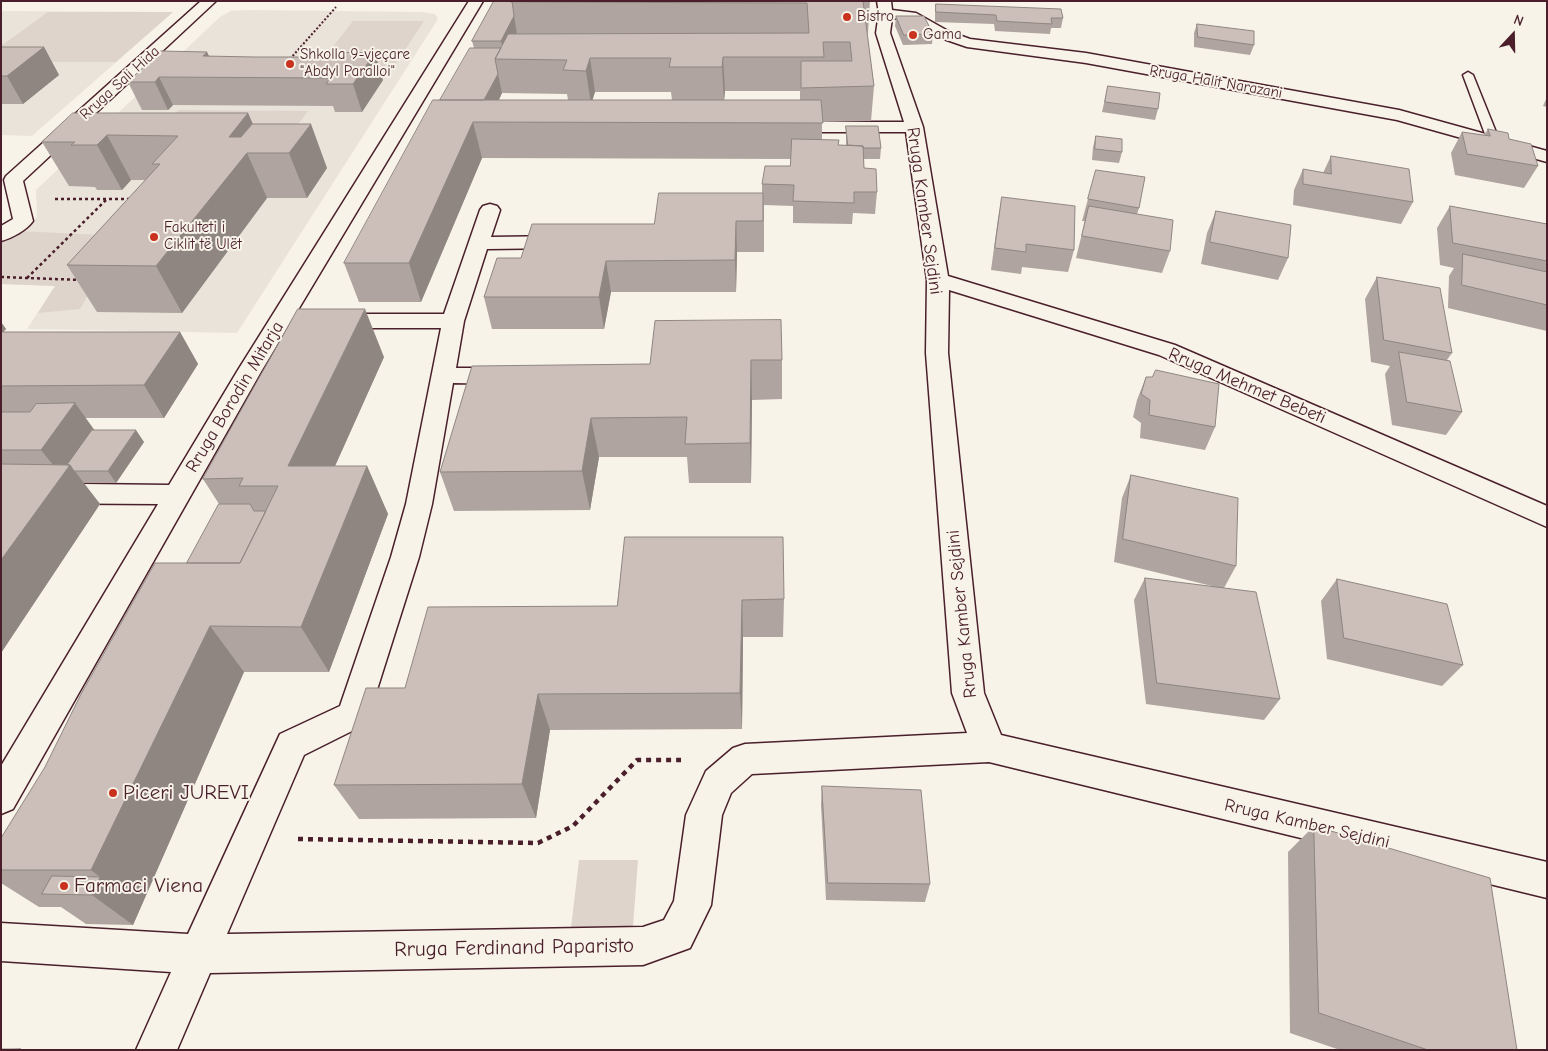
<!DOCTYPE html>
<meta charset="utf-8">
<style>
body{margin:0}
#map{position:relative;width:1548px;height:1051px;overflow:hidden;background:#f7f3e8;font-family:"Comic Neue",sans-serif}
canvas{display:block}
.frame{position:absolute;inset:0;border:2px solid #4a1f2b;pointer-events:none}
.north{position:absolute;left:1488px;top:10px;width:50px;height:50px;-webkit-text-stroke:4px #f7f3e8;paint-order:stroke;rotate:21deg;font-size:14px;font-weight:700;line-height:20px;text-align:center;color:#4a1f2b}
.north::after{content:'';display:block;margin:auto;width:18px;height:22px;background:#4a1f2b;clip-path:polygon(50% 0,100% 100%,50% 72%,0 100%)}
</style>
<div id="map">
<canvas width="1548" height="1051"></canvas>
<div class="frame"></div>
<div class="north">N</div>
</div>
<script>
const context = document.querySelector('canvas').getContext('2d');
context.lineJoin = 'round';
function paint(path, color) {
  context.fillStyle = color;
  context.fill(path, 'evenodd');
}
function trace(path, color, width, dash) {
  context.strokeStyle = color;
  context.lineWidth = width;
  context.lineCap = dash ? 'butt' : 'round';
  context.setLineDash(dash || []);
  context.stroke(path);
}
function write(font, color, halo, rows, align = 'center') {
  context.font = font + ' "Comic Neue",sans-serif';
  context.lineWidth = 4;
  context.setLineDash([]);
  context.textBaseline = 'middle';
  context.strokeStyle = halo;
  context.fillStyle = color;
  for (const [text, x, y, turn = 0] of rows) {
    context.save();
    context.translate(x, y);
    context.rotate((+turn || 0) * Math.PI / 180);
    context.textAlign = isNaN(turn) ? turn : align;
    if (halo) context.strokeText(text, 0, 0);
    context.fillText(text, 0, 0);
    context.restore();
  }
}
paint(new Path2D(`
 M 248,10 L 421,12 L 435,14 L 438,19 L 237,333 L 27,329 L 55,286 L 1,284 L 1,243 L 37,217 L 36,190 L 220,17 L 231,11 Z
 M 3,11 L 173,12 L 32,136 L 1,135 L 1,13 Z`), '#eae3da');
paint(new Path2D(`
 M 48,12 L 173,12 L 116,62 L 1,62 L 1,46 Z
 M 353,21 L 424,21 L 389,74 L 312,73 Z
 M 179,110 L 308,111 L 280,149 L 142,148 Z
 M 18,231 L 122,236 L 80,309 L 38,313 L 55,286 L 1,284 L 1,243 Z
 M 579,860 L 638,860 L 633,926 L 571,928 Z`), '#ded4cc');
const service = new Path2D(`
 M 1468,72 L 1473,75 L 1500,142 L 1498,145 L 1490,145 L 1488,142 L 1463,75 Z`);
const minor = new Path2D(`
 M 201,1 L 216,1 L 23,181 L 33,221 C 27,230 12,238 1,241 L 1,226 L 13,219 L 4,180 L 6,176 Z
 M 469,1 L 483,1 L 262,370 L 13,809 L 1,814 L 1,766 L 158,504 L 1,503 L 1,483 L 169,485 L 238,370 Z
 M 877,1 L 891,1 L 892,10 L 916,13 L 948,31 L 970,39 L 1086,53 L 1399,110 L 1547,151 L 1547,162 L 1397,120 L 1086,63 L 967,47 L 938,37 L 907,20 L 892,18 L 890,33 L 923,127 L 948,276 L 1175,345 L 1547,506 L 1547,527 L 1159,355 L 949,290 L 948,353 L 984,693 L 1001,735 L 1547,862 L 1547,898 L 989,762 L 752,774 L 731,793 L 722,815 L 711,905 L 690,948 L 643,965 L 210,973 L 177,1050 L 136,1050 L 171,972 L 1,961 L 1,923 L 188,934 L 280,734 L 340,706 L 391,557 L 406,504 L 441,328 L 332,328 L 324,326 L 321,321 L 324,316 L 332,314 L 444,314 L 480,210 L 483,206 L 490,204 L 497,206 L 500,210 L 491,237 L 563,236 L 570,238 L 573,242 L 570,246 L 563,248 L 487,249 L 464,321 L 456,368 L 506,368 L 514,371 L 518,376 L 514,381 L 506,384 L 453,383 L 432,504 L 419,557 L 369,715 L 364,725 L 304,755 L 227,934 L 643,927 L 664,920 L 674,901 L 686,815 L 706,771 L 733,748 L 745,744 L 967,733 L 952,693 L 926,353 L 927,280 L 906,132 L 785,132 L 779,131 L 776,127 L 779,123 L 785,122 L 904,122 L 876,33 L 879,13 Z`);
trace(service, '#4a1f2b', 3);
trace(minor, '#4a1f2b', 3);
trace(new Path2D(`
 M 290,59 L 336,7`), '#4a1f2b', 2, [2, 2]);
trace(new Path2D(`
 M 55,199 L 131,199
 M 1,277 L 81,280
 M 27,278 L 107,199`), '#4a1f2b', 2.5, [3, 3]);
trace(new Path2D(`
 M 298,839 L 538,843 L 573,826 L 637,760 L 681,760`), '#4a1f2b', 4.5, [5, 5]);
paint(service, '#f7f3e8');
paint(minor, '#f7f3e8');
paint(new Path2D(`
 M 494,1 L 870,1 L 868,33 L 867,33 L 874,86 L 871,121 L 822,122 L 822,140 L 838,145 L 846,145 L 846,126 L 881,148 L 880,159 L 864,159 L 864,168 L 877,192 L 875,214 L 853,213 L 852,224 L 793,223 L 793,206 L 764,205 L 764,252 L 737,252 L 736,292 L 611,292 L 604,329 L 492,329 L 484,297 L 521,258 L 654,224 L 762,193 L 762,184 L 790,166 L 791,159 L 482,158 L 421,302 L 359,302 L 344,263 L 440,100 L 474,48 L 472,41 ZM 725,91 L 800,91 L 800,100 L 724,100 ZM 595,92 L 671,92 L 672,100 L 592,100 ZM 502,93 L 567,94 L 568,100 L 499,100 Z
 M 936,4 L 1063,18 L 1061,28 L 1051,28 L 1050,34 L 995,31 L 994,24 L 935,22 L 935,14 Z
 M 896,16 L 933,34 L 932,44 L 903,45 L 895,26 Z
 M 1197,24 L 1254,45 L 1250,55 L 1194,47 L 1194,33 Z
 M 1,47 L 44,47 L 59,75 L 23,104 L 1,104 Z
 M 207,52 L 209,56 L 383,80 L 362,112 L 335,112 L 333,106 L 173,105 L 168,110 L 142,110 L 128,82 Z
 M 1108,86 L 1158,109 L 1155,120 L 1102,112 Z
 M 1547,97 L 1547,107 L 1543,106 Z
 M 248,113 L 253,124 L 327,168 L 307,198 L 267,198 L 182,313 L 97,312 L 67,265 L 146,180 L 131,180 L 122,190 L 97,190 L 95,187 L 69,186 L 42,142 Z
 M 1488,129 L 1509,139 L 1538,166 L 1524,188 L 1455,175 L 1451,153 L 1462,132 L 1484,135 Z
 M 1096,136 L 1122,152 L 1119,163 L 1092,160 L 1093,147 Z
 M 1331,156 L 1413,202 L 1401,224 L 1293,205 L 1294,190 L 1303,169 L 1323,173 Z
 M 1096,170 L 1139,208 L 1137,214 L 1170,251 L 1162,273 L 1076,258 L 1085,221 L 1082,221 Z
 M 1002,197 L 1074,250 L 1068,272 L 1022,267 L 1021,274 L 991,270 L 998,219 Z
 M 1450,206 L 1547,224 L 1547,331 L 1448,308 L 1449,276 L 1454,268 L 1440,265 L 1437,228 Z
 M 1216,211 L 1288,258 L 1278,280 L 1201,264 L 1207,233 Z
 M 1377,277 L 1452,353 L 1447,360 L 1462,412 L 1446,435 L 1392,425 L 1385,374 L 1390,366 L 1371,362 L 1365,299 Z
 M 655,321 L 782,360 L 782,399 L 752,400 L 751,483 L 689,483 L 687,457 L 599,457 L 590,510 L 454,511 L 440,472 L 650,364 Z
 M 1,322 L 6,329 L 3,332 L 180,332 L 198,364 L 164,418 L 85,418 L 94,430 L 144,442 L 116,483 L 83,483 L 100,504 L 1,653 Z
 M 384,357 L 335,466 L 367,466 L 388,514 L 329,672 L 244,672 L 133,925 L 86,924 L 61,907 L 39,907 L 1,883 L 1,838 L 187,563 L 219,504 L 203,479 Z
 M 1146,377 L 1215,427 L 1205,450 L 1140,438 L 1141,423 L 1133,417 L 1137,400 Z
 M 1131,475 L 1236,566 L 1224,588 L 1280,699 L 1264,720 L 1146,704 L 1134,600 L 1145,578 L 1216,587 L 1114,562 L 1122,498 Z
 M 625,537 L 784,599 L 783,637 L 743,637 L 742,729 L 550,730 L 536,818 L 359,819 L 334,785 L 405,688 L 617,606 Z
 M 1337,579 L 1463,665 L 1442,686 L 1327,659 L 1321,601 Z
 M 822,786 L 930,884 L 925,902 L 826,900 L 821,805 Z
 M 1314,826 L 1517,1050 L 1340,1050 L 1290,1033 L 1288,852 Z`), '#afa49f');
paint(new Path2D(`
 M 514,16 L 517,34 L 505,59 L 501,41 Z
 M 44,47 L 59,75 L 23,104 L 7,76 Z
 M 207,52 L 218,78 L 203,56 Z
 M 375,53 L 383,80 L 362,112 L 353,84 Z
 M 723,57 L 725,91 L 724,101 L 722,67 Z
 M 590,58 L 595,92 L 591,105 L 586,71 Z
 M 498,74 L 502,93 L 488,122 L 481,106 Z
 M 159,77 L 173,105 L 168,110 L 155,82 Z
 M 248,113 L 265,153 L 247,153 L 267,198 L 182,313 L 156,266 L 229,137 Z
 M 473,122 L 482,158 L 421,302 L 409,263 Z
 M 311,124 L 327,168 L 307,198 L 289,153 Z
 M 107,135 L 131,180 L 122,190 L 97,145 Z
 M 736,221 L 737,252 L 736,292 L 735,260 Z
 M 606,261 L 611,292 L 604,329 L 599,297 Z
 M 365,309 L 384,357 L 313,515 L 288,466 Z
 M 1,322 L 6,329 L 1,334 Z
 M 180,332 L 198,364 L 164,418 L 144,385 Z
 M 751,360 L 752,400 L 751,483 L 750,443 Z
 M 75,403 L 98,435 L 74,470 L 100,504 L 1,653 L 1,560 L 62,476 L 41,450 Z
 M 591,418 L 599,457 L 590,510 L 582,471 Z
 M 136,430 L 144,442 L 116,483 L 108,471 Z
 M 367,466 L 388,514 L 329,672 L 301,627 Z
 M 742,600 L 743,637 L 742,729 L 740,693 Z
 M 210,626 L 244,672 L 133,925 L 92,895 L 100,877 L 91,870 Z
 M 538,694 L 550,730 L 536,818 L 522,784 Z`), '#8f8682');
const building = new Path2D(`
 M 494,1 L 512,1 L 514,16 L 501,41 L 472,41 Z
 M 512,1 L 863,1 L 874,86 L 801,88 L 801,61 L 852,61 L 850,42 L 823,42 L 824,57 L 723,57 L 722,67 L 669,67 L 671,58 L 590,58 L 586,71 L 563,70 L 567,60 L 495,59 L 508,34 L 809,33 L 807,3 L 511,2 Z
 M 936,4 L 1061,9 L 1063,18 L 1051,18 L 1052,24 L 997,21 L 996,15 L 936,12 Z
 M 896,16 L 924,16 L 933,34 L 904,35 Z
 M 1197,24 L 1254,31 L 1254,45 L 1198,37 Z
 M 1,47 L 44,47 L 7,76 L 1,76 Z
 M 470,48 L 501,48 L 495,59 L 498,74 L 484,100 L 440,100 Z
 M 161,51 L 207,52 L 203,56 L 255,57 L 322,57 L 326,52 L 375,53 L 353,84 L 326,84 L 330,78 L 159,77 L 155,82 L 128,82 Z
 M 1108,86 L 1160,93 L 1158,109 L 1105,102 Z
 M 433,100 L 821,100 L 823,123 L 473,122 L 409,263 L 344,263 Z
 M 73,113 L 248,113 L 229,137 L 241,137 L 252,124 L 311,124 L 289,153 L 247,153 L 156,266 L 67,265 L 160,164 L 152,164 L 178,136 L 107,135 L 97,145 L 71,145 L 75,142 L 42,142 Z
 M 846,126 L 878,126 L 881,148 L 863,148 L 863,146 L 848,145 Z
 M 1488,129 L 1508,133 L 1509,139 L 1531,144 L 1538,166 L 1467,154 L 1462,132 L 1490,136 Z
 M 1096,136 L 1122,139 L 1122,152 L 1095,149 Z
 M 792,139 L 839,140 L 838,145 L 863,146 L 864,168 L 876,169 L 877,192 L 854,192 L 854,203 L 793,201 L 794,185 L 762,184 L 765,166 L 790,166 Z
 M 1331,156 L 1409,169 L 1413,202 L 1303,184 L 1303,169 L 1331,174 Z
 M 1096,170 L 1145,177 L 1139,208 L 1088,199 Z
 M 659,193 L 763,193 L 763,221 L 736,221 L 735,260 L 606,261 L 599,297 L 484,297 L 497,258 L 521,258 L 532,224 L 654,224 Z
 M 1002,197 L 1075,206 L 1074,250 L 1026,244 L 1026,252 L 995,248 Z
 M 1089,206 L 1173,220 L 1170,251 L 1082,236 Z
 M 1450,206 L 1547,224 L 1547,261 L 1453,243 Z
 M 1216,211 L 1291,225 L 1288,258 L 1210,242 Z
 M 1463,254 L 1547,272 L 1547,305 L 1462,285 Z
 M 1377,277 L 1440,288 L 1452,353 L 1384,340 Z
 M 298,309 L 365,309 L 288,466 L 367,466 L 301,627 L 210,626 L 91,870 L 1,870 L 1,838 L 45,767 L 81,694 L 155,563 L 240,563 L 278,486 L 239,486 L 243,478 L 203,479 Z
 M 781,320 L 782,360 L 751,360 L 750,443 L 685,444 L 687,417 L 591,418 L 582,471 L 440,472 L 472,366 L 650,364 L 655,321 Z
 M 1,332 L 180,332 L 144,385 L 1,386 Z
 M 1399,352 L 1450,361 L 1462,412 L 1407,402 Z
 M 1156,370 L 1219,384 L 1215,427 L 1149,415 L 1150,400 L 1141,394 L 1146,377 L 1152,377 Z
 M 75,403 L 41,450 L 1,450 L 1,412 L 30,412 L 36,404 Z
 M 92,430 L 136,430 L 108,471 L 74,471 L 70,465 L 67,465 Z
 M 1,464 L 70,465 L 1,560 Z
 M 1131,475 L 1238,498 L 1236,566 L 1123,539 Z
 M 219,504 L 250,504 L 254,511 L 266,511 L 240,563 L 187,563 Z
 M 625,537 L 783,537 L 784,599 L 742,600 L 740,693 L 538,694 L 522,784 L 334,785 L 366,688 L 405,688 L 428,607 L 617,606 Z
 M 1145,578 L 1256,592 L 1280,699 L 1157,683 Z
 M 1337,579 L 1447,604 L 1463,665 L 1344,638 Z
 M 822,786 L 921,790 L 930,884 L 828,883 Z
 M 1314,826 L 1490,878 L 1517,1050 L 1428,1050 L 1319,1013 Z
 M 52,876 L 100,877 L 92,895 L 42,894 Z
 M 1,1049 L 21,1049 L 1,1050 Z`);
paint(building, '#ccbfb9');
trace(building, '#8f8682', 1);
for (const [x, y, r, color] of [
 [847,17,5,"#c8321e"],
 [913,35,5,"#c8321e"],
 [290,64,5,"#c8321e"],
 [154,237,5,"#c8321e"],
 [113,793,5,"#c8321e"],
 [64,886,5,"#c8321e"]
]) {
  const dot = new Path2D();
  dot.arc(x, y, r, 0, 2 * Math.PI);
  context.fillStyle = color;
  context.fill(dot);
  trace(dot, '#f7f3e8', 2);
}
write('15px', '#4a1f2b', '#f7f3e8', [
 ["Bistro",857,17],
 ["Gama",923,35],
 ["Shkolla 9-vjeçare",300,55],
 ["\"Abdyl Paralloi\"",300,72],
 ["Fakulteti i",164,228],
 ["Ciklit të Ulët",164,245]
], 'left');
write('15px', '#4a1f2b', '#f7f3e8', [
 ["Rruga Halit Narazani",1216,82,10],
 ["Rruga Sali Hida",120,83,-42]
]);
write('18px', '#4a1f2b', '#f7f3e8', [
 ["Rruga Kamber Sejdini",924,211,82],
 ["Rruga Mehmet Bebeti",1247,386,23],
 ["Rruga Borodin Mitarja",235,397,-59],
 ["Rruga Kamber Sejdini",962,614,-96],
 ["Rruga Kamber Sejdini",1307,824,13]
]);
write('21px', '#4a1f2b', '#f7f3e8', [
 ["Piceri JUREVI",123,793],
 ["Farmaci Viena",74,886]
], 'left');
write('21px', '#4a1f2b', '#f7f3e8', [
 ["Rruga Ferdinand Paparisto",514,948,-1]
]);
</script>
